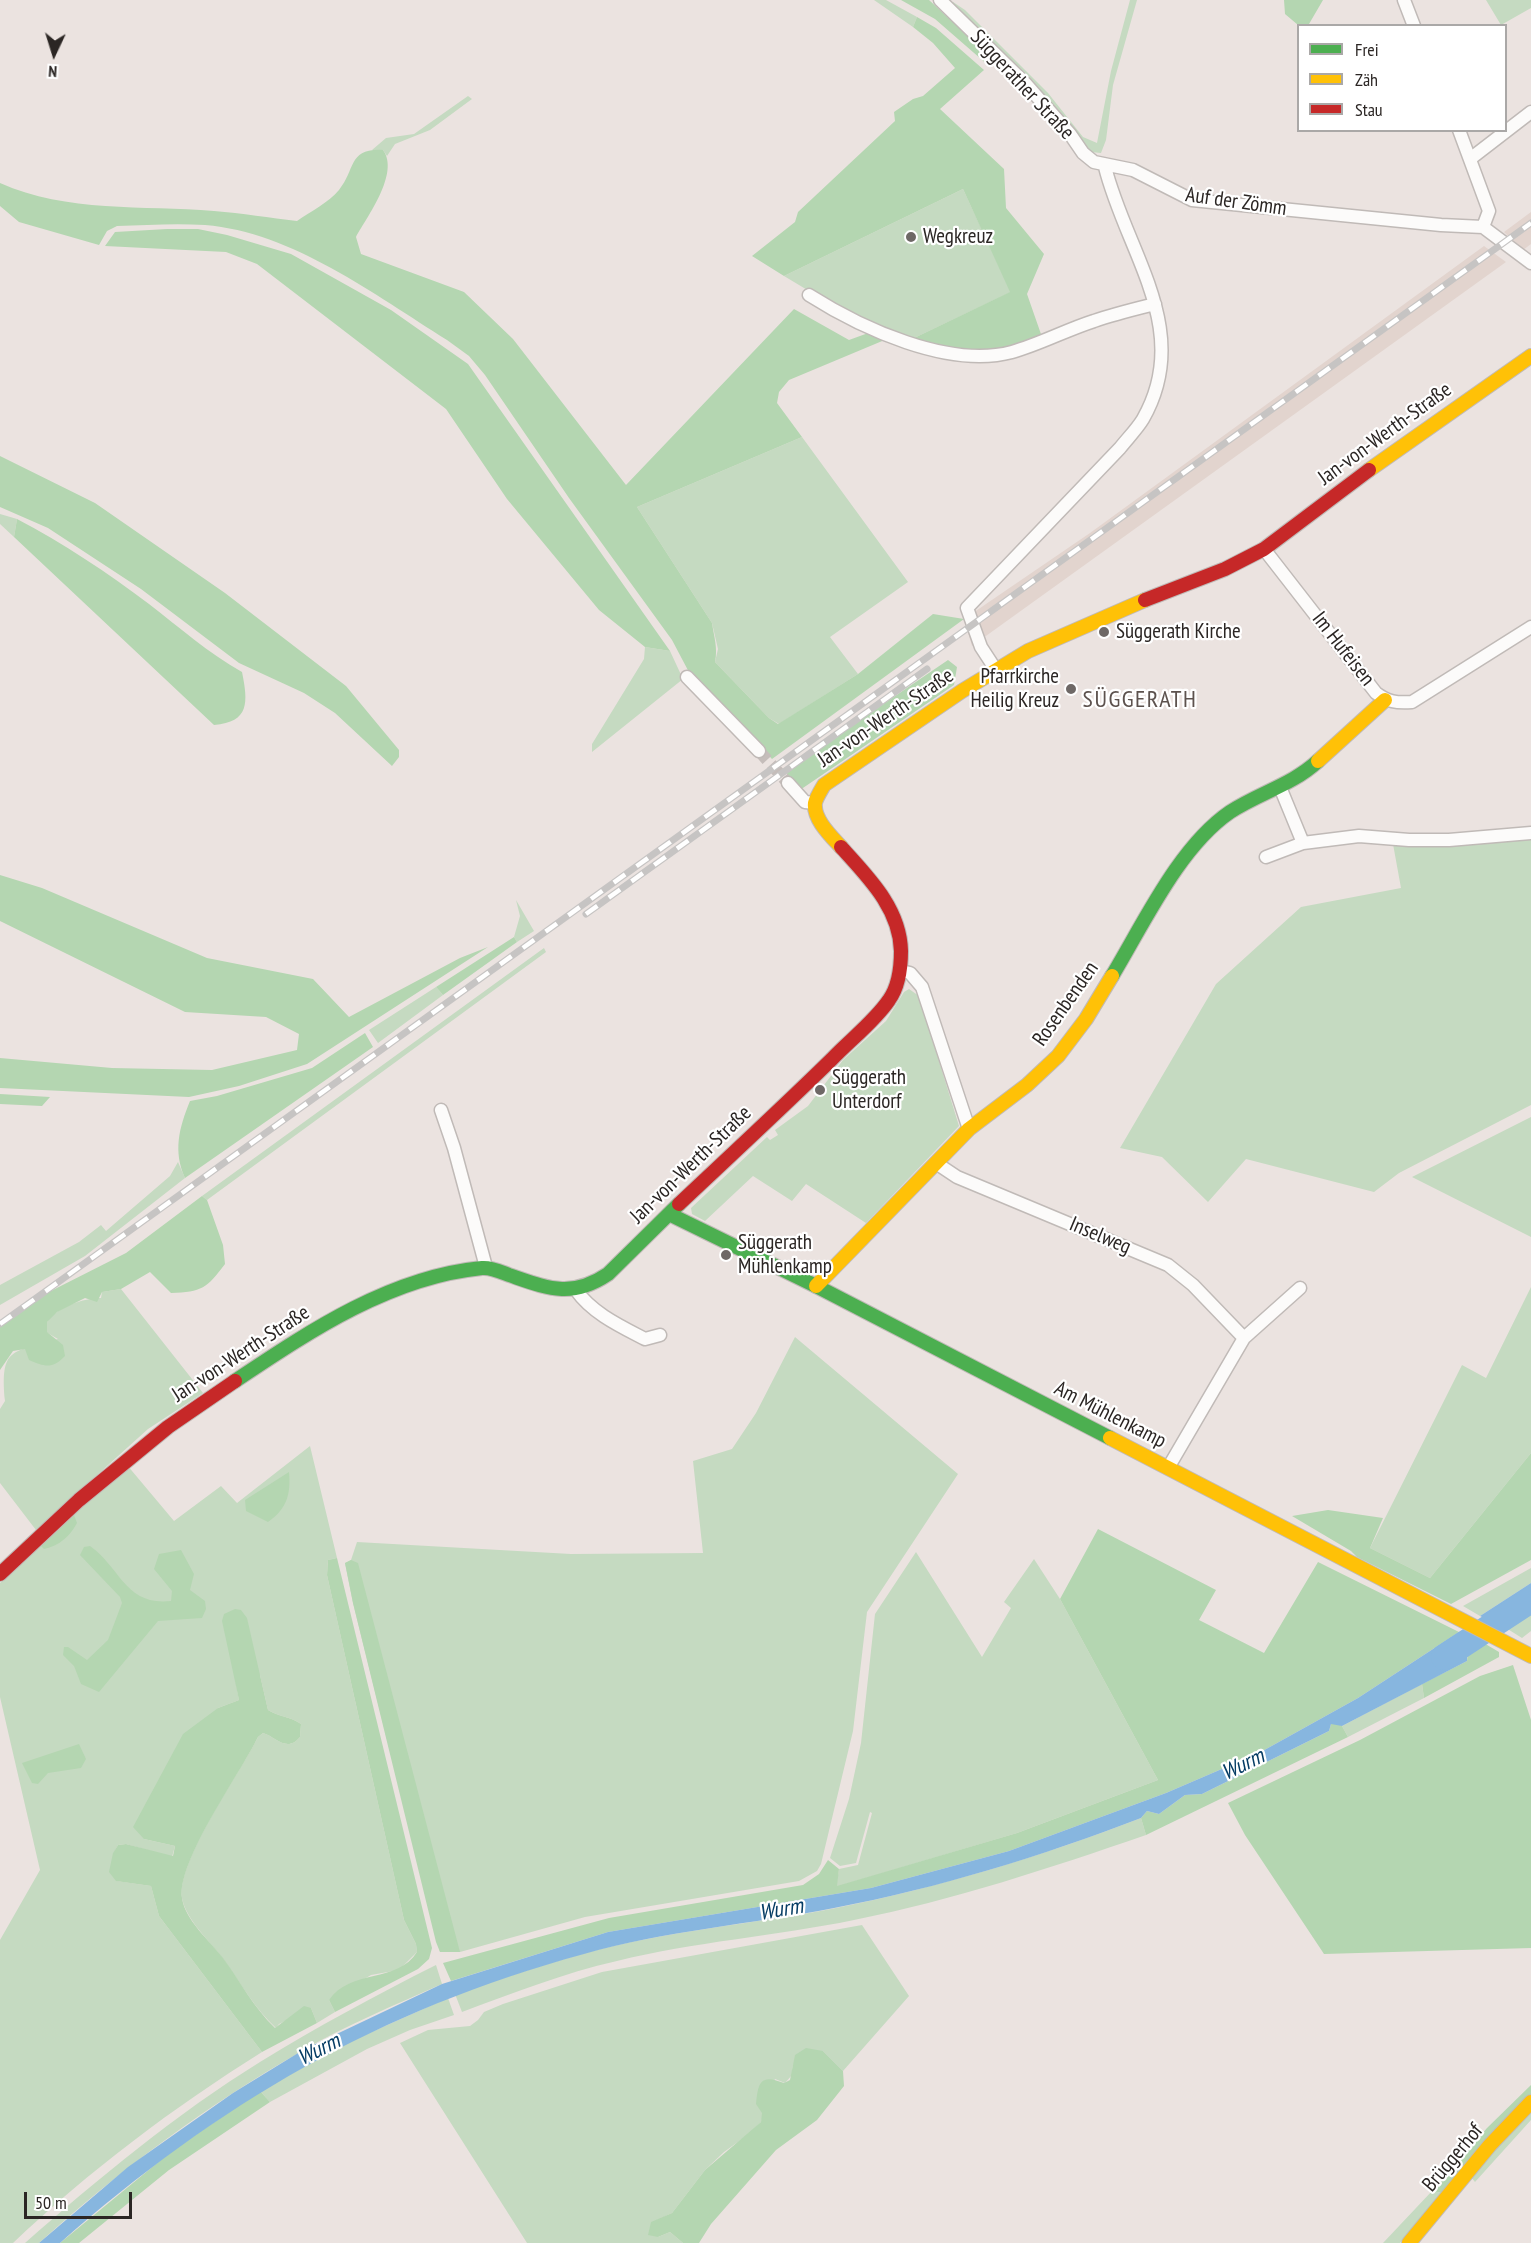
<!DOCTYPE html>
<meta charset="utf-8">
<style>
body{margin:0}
#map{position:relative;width:1531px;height:2243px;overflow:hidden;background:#ebe3e0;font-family:"PT Sans Narrow",sans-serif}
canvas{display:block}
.legend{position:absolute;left:1297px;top:24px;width:210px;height:108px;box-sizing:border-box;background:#fff;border:2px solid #aaa8a7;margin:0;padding:8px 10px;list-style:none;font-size:18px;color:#2b2624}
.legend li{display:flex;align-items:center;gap:12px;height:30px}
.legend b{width:30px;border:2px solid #aaa8a7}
.north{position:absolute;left:24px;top:24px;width:60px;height:60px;-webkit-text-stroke:4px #fff;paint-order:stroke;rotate:184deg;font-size:16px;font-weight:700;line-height:24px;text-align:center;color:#2b2624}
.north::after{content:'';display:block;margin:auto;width:21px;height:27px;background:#2b2624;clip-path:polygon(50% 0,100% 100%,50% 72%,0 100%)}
.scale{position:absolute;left:24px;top:2192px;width:108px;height:27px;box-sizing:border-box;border:3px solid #2b2624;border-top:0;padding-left:8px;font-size:18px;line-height:21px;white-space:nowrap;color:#2b2624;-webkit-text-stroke:4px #fff;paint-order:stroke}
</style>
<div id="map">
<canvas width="1531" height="2243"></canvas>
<ul class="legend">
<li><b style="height:8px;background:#4caf50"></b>Frei</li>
<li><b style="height:8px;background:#ffc107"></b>Zäh</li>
<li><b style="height:8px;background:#c62828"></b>Stau</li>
</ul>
<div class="north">N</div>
<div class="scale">50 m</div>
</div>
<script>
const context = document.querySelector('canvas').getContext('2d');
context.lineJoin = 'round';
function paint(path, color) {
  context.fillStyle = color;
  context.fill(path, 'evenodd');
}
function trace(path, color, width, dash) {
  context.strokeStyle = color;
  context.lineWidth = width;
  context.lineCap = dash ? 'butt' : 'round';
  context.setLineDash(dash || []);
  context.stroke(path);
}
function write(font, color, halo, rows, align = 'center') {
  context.font = font + ' "PT Sans Narrow",sans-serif';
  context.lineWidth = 4.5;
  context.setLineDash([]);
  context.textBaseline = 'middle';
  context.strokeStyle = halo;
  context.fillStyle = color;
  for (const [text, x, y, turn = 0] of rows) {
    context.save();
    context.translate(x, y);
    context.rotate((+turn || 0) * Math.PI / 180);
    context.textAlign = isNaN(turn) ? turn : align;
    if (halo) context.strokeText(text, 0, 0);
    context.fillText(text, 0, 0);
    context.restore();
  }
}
paint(new Path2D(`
 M 1531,212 L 1531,244 L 1523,250 L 1504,232 Z
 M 1484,246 L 1506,262 L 972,646 L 964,619 L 1090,533 Z`), '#e2d4ce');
paint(new Path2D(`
 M 874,0 L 886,0 L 917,17 L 913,27 Z
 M 1130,0 L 1137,0 L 1113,85 L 1106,140 L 1101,153 L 1091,152 L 1086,147 L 951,6 L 953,2 L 965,10 L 1048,93 L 1083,137 L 1097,143 L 1111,71 Z
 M 1486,0 L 1531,0 L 1531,8 L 1501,25 Z
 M 468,96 L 472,99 L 430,130 L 395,144 L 387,156 L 383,150 L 372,150 L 386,138 L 414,134 Z
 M 963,189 L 1011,292 L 912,339 L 844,312 L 784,276 Z
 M 802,437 L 908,582 L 830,637 L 858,674 L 779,724 L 769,718 L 715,662 L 718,649 L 712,623 L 637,507 Z
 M 0,514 L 17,519 L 14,537 L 0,524 Z
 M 645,647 L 670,651 L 683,679 L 592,752 L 592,744 L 644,659 Z
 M 1531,838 L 1531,1105 L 1399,1173 L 1374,1192 L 1246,1159 L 1208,1202 L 1162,1157 L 1120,1148 L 1216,984 L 1301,907 L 1401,888 L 1393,844 L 1443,845 Z
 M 516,900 L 534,931 L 517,942 L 514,937 L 520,916 Z
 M 544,948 L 546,952 L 207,1200 L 202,1196 Z
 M 436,987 L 443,995 L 378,1043 L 369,1030 Z
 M 909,989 L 919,996 L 959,1126 L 866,1223 L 806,1184 L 792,1201 L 753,1176 L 705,1221 L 692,1214 L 691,1208 L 767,1137 L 770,1140 L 778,1135 L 775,1130 L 808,1106 L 843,1060 L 886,1021 L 904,992 Z
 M 1531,1117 L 1531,1237 L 1412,1177 Z
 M 178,1162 L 185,1178 L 85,1256 L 0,1305 L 0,1285 L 79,1242 L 101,1225 L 106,1231 L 170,1176 Z
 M 1531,1287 L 1531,1453 L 1430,1578 L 1370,1548 L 1462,1365 L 1486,1378 Z
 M 121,1289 L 203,1393 L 148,1429 L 36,1530 L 0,1483 L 0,1409 L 5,1401 C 0,1346 12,1353 58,1339 L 46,1332 L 47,1322 C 56,1307 84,1298 101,1298 L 102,1292 Z
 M 795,1337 L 958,1474 L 867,1612 L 853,1731 L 821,1864 L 817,1871 L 799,1881 L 585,1917 L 460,1952 L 440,1952 L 353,1603 L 345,1563 L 351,1560 L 357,1542 L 571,1554 L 703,1553 L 693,1461 L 732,1449 L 756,1413 Z
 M 310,1446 L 337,1558 L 328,1560 L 327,1575 L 404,1920 L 416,1944 L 417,1952 L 399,1970 L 371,1975 L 329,2000 L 335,2012 L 317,2023 L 311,2008 L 279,2024 L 276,2028 C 255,2009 240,1982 223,1959 C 210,1941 186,1920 182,1898 C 176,1862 240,1773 258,1737 L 263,1733 C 276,1737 287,1753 300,1737 L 301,1724 C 290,1716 279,1717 268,1710 L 260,1675 L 234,1672 L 239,1700 L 218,1708 L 144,1839 L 175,1846 L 172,1857 L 126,1844 L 118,1845 L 113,1854 L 117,1881 L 151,1886 L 159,1916 L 262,2052 C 174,2107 89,2171 13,2243 L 0,2243 L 0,1940 L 40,1870 L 0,1697 L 0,1583 L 127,1465 L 174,1521 L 221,1486 L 237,1503 Z
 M 916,1552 L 982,1657 L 1011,1608 L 1004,1602 L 1034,1559 L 1060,1599 L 1158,1780 L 1017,1833 L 836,1887 L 839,1869 L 858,1865 L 872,1813 L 870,1812 L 856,1863 L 840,1866 L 830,1858 L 849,1799 L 861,1743 L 875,1614 Z
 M 1531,1568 L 1531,1583 L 1480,1616 L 1463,1606 Z
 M 1531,1611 L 1531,1631 L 1522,1638 L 1506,1628 Z
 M 1422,1684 L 1424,1698 L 1348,1737 L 1342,1726 Z
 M 1141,1818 L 1146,1835 C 1050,1868 954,1900 854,1920 C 776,1936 693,1942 617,1961 C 564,1973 513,1993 462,2012 L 455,1994 C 498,1980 541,1965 585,1953 C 667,1931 753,1924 836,1908 C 940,1887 1042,1856 1141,1818 Z
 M 862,1925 L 909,1996 L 843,2071 L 823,2051 L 793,2065 L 792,2075 L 785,2083 L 775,2079 L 761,2122 L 753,2131 L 724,2152 L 705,2170 L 672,2213 L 651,2223 L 658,2237 L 670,2232 L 683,2243 L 527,2243 L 400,2043 L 428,2030 L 470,2026 L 478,2020 L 484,2012 L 503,2004 L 602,1972 Z
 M 436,1965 L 442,1984 C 395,2005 346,2025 302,2051 C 207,2105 120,2170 39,2243 L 25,2243 C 99,2178 176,2114 260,2062 C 317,2027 376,1995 436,1965 Z
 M 448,1998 L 454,2015 L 410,2030 L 367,2049 L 270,2102 L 260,2091 L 349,2042 Z
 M 1531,2110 L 1531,2120 L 1475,2182 L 1471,2177 Z
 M 1432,2191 L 1442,2193 L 1400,2243 L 1383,2243 Z`), '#c5dac1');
paint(new Path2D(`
 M 901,0 L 929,0 L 995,61 L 989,66 L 935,19 Z
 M 1284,0 L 1323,0 L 1309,24 L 1298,25 L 1285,14 Z
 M 917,17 L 936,28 L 984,70 L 940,109 L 1004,169 L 1006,208 L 1044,254 L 1027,294 L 1042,337 C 1029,341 1015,347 1001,349 C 972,353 940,347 912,339 L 1010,292 L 963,189 L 784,276 L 752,256 L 795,222 L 798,212 L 895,121 L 894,112 L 913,99 L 923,96 L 955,68 L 933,43 L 913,27 Z
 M 383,150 C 400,173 367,217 356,237 L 361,254 L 464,292 L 513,339 L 626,485 L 794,309 L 849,340 L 871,332 L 887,339 L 789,380 L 779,392 L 777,403 L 802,437 L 637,507 L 712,623 C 714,637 718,648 715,662 L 769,718 L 778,724 L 858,674 L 933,614 L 964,619 L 772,759 L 691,676 L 672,640 L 569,498 L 485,375 L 469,356 L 447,340 C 375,295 292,232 205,225 C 176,223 146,225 117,226 L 107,231 L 99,245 L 19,222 L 0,206 L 0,183 C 67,213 143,205 214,211 C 242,213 270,218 297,221 C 310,212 329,202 339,190 C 356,169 348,148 383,150 Z
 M 167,229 L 198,229 L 227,235 L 291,254 L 391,310 L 468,364 L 670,651 L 645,647 L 599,610 L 507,499 L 446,409 L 257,264 L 226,252 L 105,246 L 115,232 Z
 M 0,456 L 95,503 L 225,593 L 346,686 L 399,750 L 399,757 L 392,766 L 335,713 L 304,693 L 239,663 L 141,589 L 48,528 L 0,507 Z
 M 17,519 C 63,543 108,573 149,604 C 179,627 208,653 242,672 C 248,702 250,722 214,725 L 14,537 Z
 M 948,660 L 957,667 L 954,685 L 800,790 L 785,771 Z
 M 0,875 L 42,888 L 207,958 L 313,979 L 349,1017 L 460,958 L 488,947 L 307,1064 L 239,1086 L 189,1097 L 0,1088 L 0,1058 L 112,1068 L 212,1070 L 297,1050 L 299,1034 L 266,1017 L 185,1012 L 0,921 Z
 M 514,937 L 517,942 L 443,995 L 436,987 Z
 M 365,1033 L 373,1047 L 185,1178 C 173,1151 179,1128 190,1101 L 217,1096 L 312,1068 Z
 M 0,1094 L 50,1097 L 42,1106 L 0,1104 Z
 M 202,1196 L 207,1200 L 223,1245 L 225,1264 C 207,1288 202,1292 171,1293 L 150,1272 L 121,1289 L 102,1292 L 97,1302 L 85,1298 L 57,1312 L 47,1322 L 47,1332 L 63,1345 L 65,1356 C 53,1369 45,1367 29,1360 L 25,1349 L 13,1351 L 0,1370 L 0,1326 L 41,1296 L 126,1253 Z
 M 1531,1453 L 1531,1560 L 1451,1604 L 1357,1557 L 1351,1551 L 1292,1516 L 1328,1510 L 1383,1518 L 1370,1548 L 1430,1578 Z
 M 289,1472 C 291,1494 287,1509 268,1522 L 246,1511 L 245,1500 Z
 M 74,1515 L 77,1523 C 70,1536 59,1546 44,1549 L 41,1546 Z
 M 1098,1529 L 1216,1590 L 1199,1620 L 1264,1653 L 1318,1562 L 1459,1632 L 1358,1698 L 1259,1753 L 1166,1793 L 1009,1851 L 871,1888 L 608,1932 L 451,1981 L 443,1963 L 609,1918 L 803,1885 L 819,1874 L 828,1860 L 839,1869 L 837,1886 L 1017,1833 L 1158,1780 L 1060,1599 Z
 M 90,1546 C 121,1568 125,1606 171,1601 L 172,1591 L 154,1569 L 159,1554 L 181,1550 L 194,1574 L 190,1590 L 205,1601 L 206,1609 L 202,1618 L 158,1621 L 99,1692 L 81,1684 L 74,1666 L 63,1655 L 64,1647 L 68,1647 L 87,1660 L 108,1640 L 122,1603 L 120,1597 L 80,1555 L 84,1547 Z
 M 337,1558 L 432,1948 L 429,1959 L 418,1969 L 335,2012 L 329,2000 C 350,1969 398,1983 417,1952 L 416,1944 L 404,1920 L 327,1575 L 328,1560 Z
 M 351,1560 L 358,1563 L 460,1952 L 440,1952 L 436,1942 L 353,1603 L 345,1563 Z
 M 235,1609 L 241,1610 L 247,1618 L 268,1710 C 279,1717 290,1716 301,1724 L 300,1737 C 287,1753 276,1737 263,1733 L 258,1737 C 240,1774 177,1861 182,1898 C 185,1920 210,1941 223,1958 C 240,1981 254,2008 275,2028 L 304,2006 L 311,2008 L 317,2023 L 262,2052 L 159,1916 L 151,1886 L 116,1881 L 109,1872 L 113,1853 L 118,1845 L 126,1844 L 173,1856 L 175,1846 L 144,1839 L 133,1827 L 183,1734 L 218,1708 L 239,1700 L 222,1621 L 224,1614 Z
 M 1482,1642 L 1499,1652 L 1499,1657 L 1424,1698 L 1422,1684 L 1467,1661 C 1468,1650 1471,1645 1482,1642 Z
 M 1513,1665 L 1531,1720 L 1531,1948 L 1324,1954 L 1245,1835 L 1228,1803 L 1360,1740 L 1480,1676 Z
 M 1337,1723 L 1342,1726 L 1348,1737 L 1146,1835 L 1141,1818 L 1147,1811 L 1159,1814 L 1185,1795 L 1202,1794 L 1329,1731 L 1331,1724 Z
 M 79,1744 L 86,1759 L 81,1768 L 48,1773 L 38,1784 L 32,1783 L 22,1763 Z
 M 806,2048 L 823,2051 L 843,2071 L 844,2086 L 817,2120 L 776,2150 L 711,2224 L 699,2243 L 683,2243 L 670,2232 L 658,2237 L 648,2235 L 651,2222 L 672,2213 L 705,2170 L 761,2122 L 762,2113 L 756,2104 C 758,2081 761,2074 784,2083 L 790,2080 L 795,2055 Z
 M 1531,2085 L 1531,2094 L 1442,2193 L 1432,2191 L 1487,2128 Z
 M 260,2091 L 270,2102 L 169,2170 L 79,2243 L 60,2243 L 173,2150 Z`), '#b4d6b1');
paint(new Path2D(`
 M 1531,1583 L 1531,1611 L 1506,1628 L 1480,1616 Z
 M 1459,1632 L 1482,1642 C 1471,1645 1467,1650 1467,1661 L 1342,1726 L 1331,1724 L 1329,1731 L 1202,1794 L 1185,1795 L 1159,1814 L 1147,1811 L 1141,1818 C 1042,1856 939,1888 834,1908 C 751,1924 665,1931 584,1954 C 379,2010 219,2103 60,2243 L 39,2243 L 128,2167 L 233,2093 L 303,2050 L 442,1984 L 608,1932 L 871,1888 L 1009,1851 L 1166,1793 L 1259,1753 L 1358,1698 Z`), '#87b6df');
trace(new Path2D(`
 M 1444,1657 L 1531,1600`), '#87b6df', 26);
trace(new Path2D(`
 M 759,751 L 788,783`), '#c5bdba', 12, [12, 6]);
const street = new Path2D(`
 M 940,0 L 1025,83 L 1070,134 L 1083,153 L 1094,162 L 1133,170 L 1192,200 L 1441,225 L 1483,227
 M 1404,0 L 1414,26
 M 1459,130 L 1489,211 L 1483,227
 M 1470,159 L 1531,112
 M 1483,227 L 1531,263
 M 809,295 C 861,328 949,369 1012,352 C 1040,344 1066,330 1094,321 C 1114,314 1135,309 1155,304
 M 1264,549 L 1376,693 C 1388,702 1396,703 1412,702 L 1531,627
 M 996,670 L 981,647 L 967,608 L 1120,448 C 1127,439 1137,429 1143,419 C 1194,330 1126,252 1105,167
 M 687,677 L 759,751
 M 788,783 L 805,802 L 815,803
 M 1280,787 L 1303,843
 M 1266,857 L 1303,843 L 1359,836 L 1409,840 L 1449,840 L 1531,833
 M 901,971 L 910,973 L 922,987 L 969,1129
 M 441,1110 L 454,1148 L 486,1267
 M 936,1163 L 957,1177 L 1168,1265 L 1193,1285 L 1244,1338
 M 576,1290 C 592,1313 620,1326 645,1339 L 660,1335
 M 1168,1468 L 1244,1338 L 1300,1288`);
const fast = new Path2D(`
 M 1112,976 C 1144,923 1179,847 1230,812 C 1259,793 1292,785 1318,761
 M 669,1214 L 816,1286 L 1110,1438
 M 235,1381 C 310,1331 390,1277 482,1268 C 491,1267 501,1272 509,1275 C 547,1288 571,1299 608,1274 L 679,1204`);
const slow = new Path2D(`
 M 1369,470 L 1531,356
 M 1318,761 L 1385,700
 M 841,847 C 831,836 813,819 815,803 C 816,798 821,790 824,785 L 962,691 L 1028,651 L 1145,600
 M 816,1286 L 969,1129 L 1027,1085 L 1058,1056 L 1086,1019 L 1112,976
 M 1110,1438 L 1531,1656
 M 1409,2243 L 1490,2145 L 1531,2102`);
const jam = new Path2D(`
 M 1145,600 L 1225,569 L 1264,549 L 1369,470
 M 679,1204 C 730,1156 782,1108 832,1059 C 850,1040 875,1021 889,1000 C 899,986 901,968 901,951 C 900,908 868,877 841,847
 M 0,1574 L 79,1500 L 168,1427 L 235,1381`);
trace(street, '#c0bab7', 15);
trace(fast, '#c0bab7', 16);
trace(slow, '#c0bab7', 16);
trace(jam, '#c0bab7', 16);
trace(street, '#fcfbfa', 12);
trace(fast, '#4caf50', 14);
trace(slow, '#ffc107', 14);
trace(jam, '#c62828', 14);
const rail = new Path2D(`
 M 586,914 L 927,669
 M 0,1324 L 1531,223`);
trace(rail, '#c6c4c3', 7);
trace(rail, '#fff', 4.5, [14]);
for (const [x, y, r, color] of [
 [911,237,6,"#6e6866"],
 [1104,632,6,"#6e6866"],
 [1071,689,6,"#6e6866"],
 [820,1090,6,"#6e6866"],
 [726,1255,6,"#6e6866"]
]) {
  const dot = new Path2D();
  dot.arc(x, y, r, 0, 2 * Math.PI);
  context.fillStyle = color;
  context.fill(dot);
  trace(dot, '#fff', 2);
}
write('21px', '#2b2624', '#fff', [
 ["Süggerather Straße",1022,85,47],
 ["Auf der Zömm",1236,202,8],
 ["Jan-von-Werth-Straße",1385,434,-36],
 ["Im Hufeisen",1343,649,52],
 ["Jan-von-Werth-Straße",886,718,-34],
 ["Rosenbenden",1066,1004,-55],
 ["Jan-von-Werth-Straße",691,1165,-44],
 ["Inselweg",1100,1236,23],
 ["Jan-von-Werth-Straße",241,1354,-33],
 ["Am Mühlenkamp",1110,1415,27],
 ["Brüggerhof",1453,2158,-50]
]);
write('21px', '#2b2624', '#fff', [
 ["Wegkreuz",923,237],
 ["Süggerath Kirche",1116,632],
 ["Pfarrkirche",1059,677,"right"],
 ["Heilig Kreuz",1059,701,"right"],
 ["Süggerath",832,1078],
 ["Unterdorf",832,1102],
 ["Süggerath",738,1243],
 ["Mühlenkamp",738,1267]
], 'left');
write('italic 22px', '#053c64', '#fff', [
 ["Wurm",1243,1765,-26],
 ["Wurm",781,1910,-10],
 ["Wurm",319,2050,-27]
]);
context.letterSpacing = '1.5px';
write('24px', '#5d524e', '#fff', [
 ["SÜGGERATH",1140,700]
]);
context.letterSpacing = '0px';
</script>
